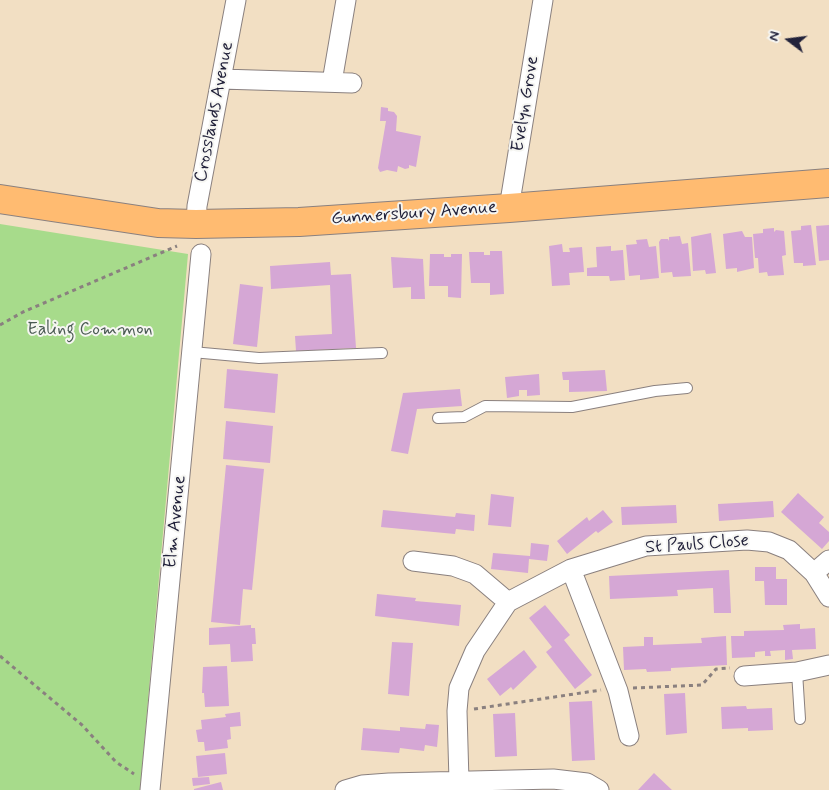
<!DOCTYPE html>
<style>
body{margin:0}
#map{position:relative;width:829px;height:790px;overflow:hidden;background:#f2dfc3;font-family:Mynerve,sans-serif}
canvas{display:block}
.north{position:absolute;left:764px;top:15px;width:50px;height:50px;-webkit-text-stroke:4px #f6f6f2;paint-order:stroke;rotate:285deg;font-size:14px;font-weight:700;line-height:20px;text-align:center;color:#22223b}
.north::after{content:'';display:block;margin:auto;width:18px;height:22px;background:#22223b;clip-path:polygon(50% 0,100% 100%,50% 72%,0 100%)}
</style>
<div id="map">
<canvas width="829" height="790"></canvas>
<div class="north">N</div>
</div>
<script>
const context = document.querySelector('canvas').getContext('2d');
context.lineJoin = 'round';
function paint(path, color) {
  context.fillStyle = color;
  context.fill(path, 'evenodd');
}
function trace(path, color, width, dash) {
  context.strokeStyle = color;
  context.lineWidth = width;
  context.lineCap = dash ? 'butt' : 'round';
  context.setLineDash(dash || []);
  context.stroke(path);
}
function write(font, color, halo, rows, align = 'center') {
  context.font = font + ' Mynerve,sans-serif';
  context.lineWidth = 4;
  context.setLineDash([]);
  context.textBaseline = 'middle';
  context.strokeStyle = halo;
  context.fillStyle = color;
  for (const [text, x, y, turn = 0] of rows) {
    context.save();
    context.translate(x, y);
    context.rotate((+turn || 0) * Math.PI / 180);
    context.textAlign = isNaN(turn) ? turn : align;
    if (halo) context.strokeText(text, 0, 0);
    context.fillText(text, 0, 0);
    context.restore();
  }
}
paint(new Path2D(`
 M 0,224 L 188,254 L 140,790 L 0,790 Z`), '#a7db8b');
paint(new Path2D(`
 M 381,107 L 388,108 L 388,111 L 394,112 L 397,116 L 396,131 L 421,136 L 416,167 L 409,165 L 409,168 L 405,169 L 398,166 L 397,172 L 387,170 L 380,172 L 378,168 L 386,121 L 380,121 Z
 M 811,225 L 816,265 L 803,266 L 803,263 L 794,263 L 791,231 L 801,230 L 801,226 Z
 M 829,225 L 829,260 L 819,261 L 816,226 Z
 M 774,228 L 774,232 L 776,230 L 784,231 L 786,255 L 782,256 L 784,275 L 768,276 L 767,272 L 759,273 L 758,258 L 755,258 L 753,234 L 763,233 L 763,229 Z
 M 742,231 L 745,237 L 752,237 L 754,268 L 737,272 L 737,268 L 726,269 L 723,234 Z
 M 711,233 L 716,273 L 706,274 L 705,270 L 693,271 L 691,237 Z
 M 680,236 L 682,244 L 688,243 L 691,276 L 673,277 L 672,272 L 661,273 L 659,242 L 661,239 L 668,239 L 669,241 L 669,237 Z
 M 647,239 L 649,247 L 656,246 L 659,278 L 640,280 L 640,275 L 629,276 L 626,245 L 637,244 L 636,240 Z
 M 562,244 L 563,252 L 570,252 L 569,248 L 582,247 L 584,272 L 569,273 L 570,285 L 552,286 L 549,246 Z
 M 611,246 L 611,251 L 623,250 L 625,280 L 610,281 L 609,276 L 587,276 L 587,268 L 597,267 L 596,247 Z
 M 490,251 L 502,251 L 504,294 L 490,295 L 490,283 L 471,283 L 469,252 L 484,252 L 484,255 L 490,255 Z
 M 430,254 L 444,254 L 444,257 L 451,257 L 451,254 L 462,254 L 461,298 L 448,297 L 448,286 L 429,286 Z
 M 391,257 L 423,259 L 425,299 L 411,299 L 411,287 L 393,288 Z
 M 330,262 L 331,275 L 351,274 L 356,348 L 296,351 L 295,336 L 332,334 L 330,285 L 271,289 L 270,266 Z
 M 240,284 L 263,287 L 257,347 L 233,344 Z
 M 227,369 L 278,374 L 275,413 L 224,408 Z
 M 605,370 L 607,391 L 569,392 L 569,380 L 563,380 L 562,372 Z
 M 539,374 L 540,395 L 527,396 L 527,390 L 519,390 L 519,396 L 507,398 L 505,377 Z
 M 460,389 L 462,406 L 417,409 L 408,454 L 391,451 L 403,393 Z
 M 226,421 L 273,426 L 270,463 L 223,459 Z
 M 226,465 L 264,469 L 252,590 L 243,589 L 240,625 L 211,622 Z
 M 798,493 L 824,517 L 819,523 L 829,532 L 829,541 L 822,549 L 781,512 Z
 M 491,494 L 514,497 L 511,527 L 488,525 Z
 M 773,501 L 774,517 L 719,521 L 718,504 Z
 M 676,505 L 677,523 L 622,525 L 621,507 Z
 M 383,510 L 455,517 L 456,513 L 475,515 L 474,531 L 456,529 L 455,534 L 381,527 Z
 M 603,510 L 613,522 L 598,533 L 596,531 L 567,554 L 557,541 L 587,517 L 589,521 Z
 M 531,543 L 549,545 L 547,561 L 529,559 L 528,573 L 491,569 L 493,553 L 530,556 Z
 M 755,567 L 776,567 L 776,579 L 787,579 L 787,605 L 765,605 L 764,581 L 755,581 Z
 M 729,570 L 731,613 L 714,613 L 713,588 L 677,590 L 678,596 L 610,599 L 609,576 Z
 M 377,594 L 416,598 L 415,601 L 461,605 L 459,626 L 375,616 Z
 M 545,605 L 570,635 L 564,640 L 592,675 L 575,689 L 546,652 L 552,647 L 529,618 Z
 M 800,624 L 800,629 L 815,628 L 816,649 L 792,650 L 793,659 L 785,660 L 785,650 L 770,651 L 771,656 L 765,656 L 765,651 L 755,652 L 755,657 L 732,658 L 731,636 L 744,636 L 744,631 L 784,630 L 783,625 Z
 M 251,625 L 251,628 L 255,628 L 256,644 L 252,644 L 253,661 L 231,662 L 230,644 L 209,645 L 209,628 Z
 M 726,636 L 727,665 L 671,668 L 671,671 L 647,672 L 646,669 L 624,670 L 623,647 L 644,646 L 644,637 L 653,637 L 653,645 L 702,643 L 701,638 Z
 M 392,642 L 413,643 L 409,696 L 388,694 Z
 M 524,650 L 537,667 L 513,690 L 511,687 L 500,696 L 487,679 Z
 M 227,666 L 229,706 L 205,707 L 204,693 L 202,693 L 203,667 Z
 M 685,693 L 687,733 L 666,735 L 664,694 Z
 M 592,701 L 595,760 L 572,761 L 569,702 Z
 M 746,706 L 747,709 L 772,708 L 773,730 L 748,731 L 748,728 L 722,729 L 721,707 Z
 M 240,712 L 241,726 L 230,727 L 231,739 L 227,740 L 228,748 L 205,751 L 204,742 L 198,742 L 196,730 L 202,729 L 201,720 L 226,717 L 225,714 Z
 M 515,713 L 517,756 L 495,757 L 493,714 Z
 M 426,724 L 439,725 L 437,747 L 425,745 L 424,751 L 400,748 L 399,753 L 361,750 L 363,728 L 400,731 L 400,727 L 425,729 Z
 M 225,753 L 227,774 L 198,777 L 196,756 Z
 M 654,773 L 672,790 L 638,790 Z
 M 209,777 L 210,784 L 193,786 L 192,778 Z
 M 221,782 L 223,790 L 194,790 L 194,789 Z`), '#d5a7d5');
const lane = new Path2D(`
 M 192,352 L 259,358 L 382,353
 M 438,418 L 464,417 L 485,406 L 572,407 L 655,391 L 687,388
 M 797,672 L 800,719`);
const street = new Path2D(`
 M 221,79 L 352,83
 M 332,82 L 346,0
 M 509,208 L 543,0
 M 196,224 L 197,206 L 236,0
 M 413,561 L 453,566 L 475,574 L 508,602
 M 571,569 L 618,691 L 629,736
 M 814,573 L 829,560
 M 744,676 L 797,672 L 829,665
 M 459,781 L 457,711 L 459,688 L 475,651 L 508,602 L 571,569 L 646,546 L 747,540 L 769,542 L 789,550 L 814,573 L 829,597
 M 150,790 L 201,254
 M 345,790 L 362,785 L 389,783 L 553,779 L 587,783 L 599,790`);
const highway = new Path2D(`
 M 0,199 L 158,223 L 196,224 L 299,222 L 509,208 L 829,183`);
trace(lane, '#8a807f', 12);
trace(street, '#8a807f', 21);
trace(highway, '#8a807f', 30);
trace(new Path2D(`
 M 0,325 L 23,312 L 177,246
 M 0,656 L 82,725 L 116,762 L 134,774
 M 633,688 L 702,685 L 716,669 L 730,668
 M 474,709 L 601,690`), '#8a807f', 3, [4, 4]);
trace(lane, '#fff', 10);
trace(street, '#fff', 19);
trace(highway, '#ffbb71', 28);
write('18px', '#22223b', '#f6f6f2', [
 ["Evelyn Grove",526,104,-81],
 ["Crosslands Avenue",215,112,-79],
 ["Gunnersbury Avenue",414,214,-4],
 ["Elm Avenue",176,522,-84],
 ["St Pauls Close",697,545,-4]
]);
write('18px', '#4a5a53', '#f6f6f2', [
 ["Ealing Common",90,330]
]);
</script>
